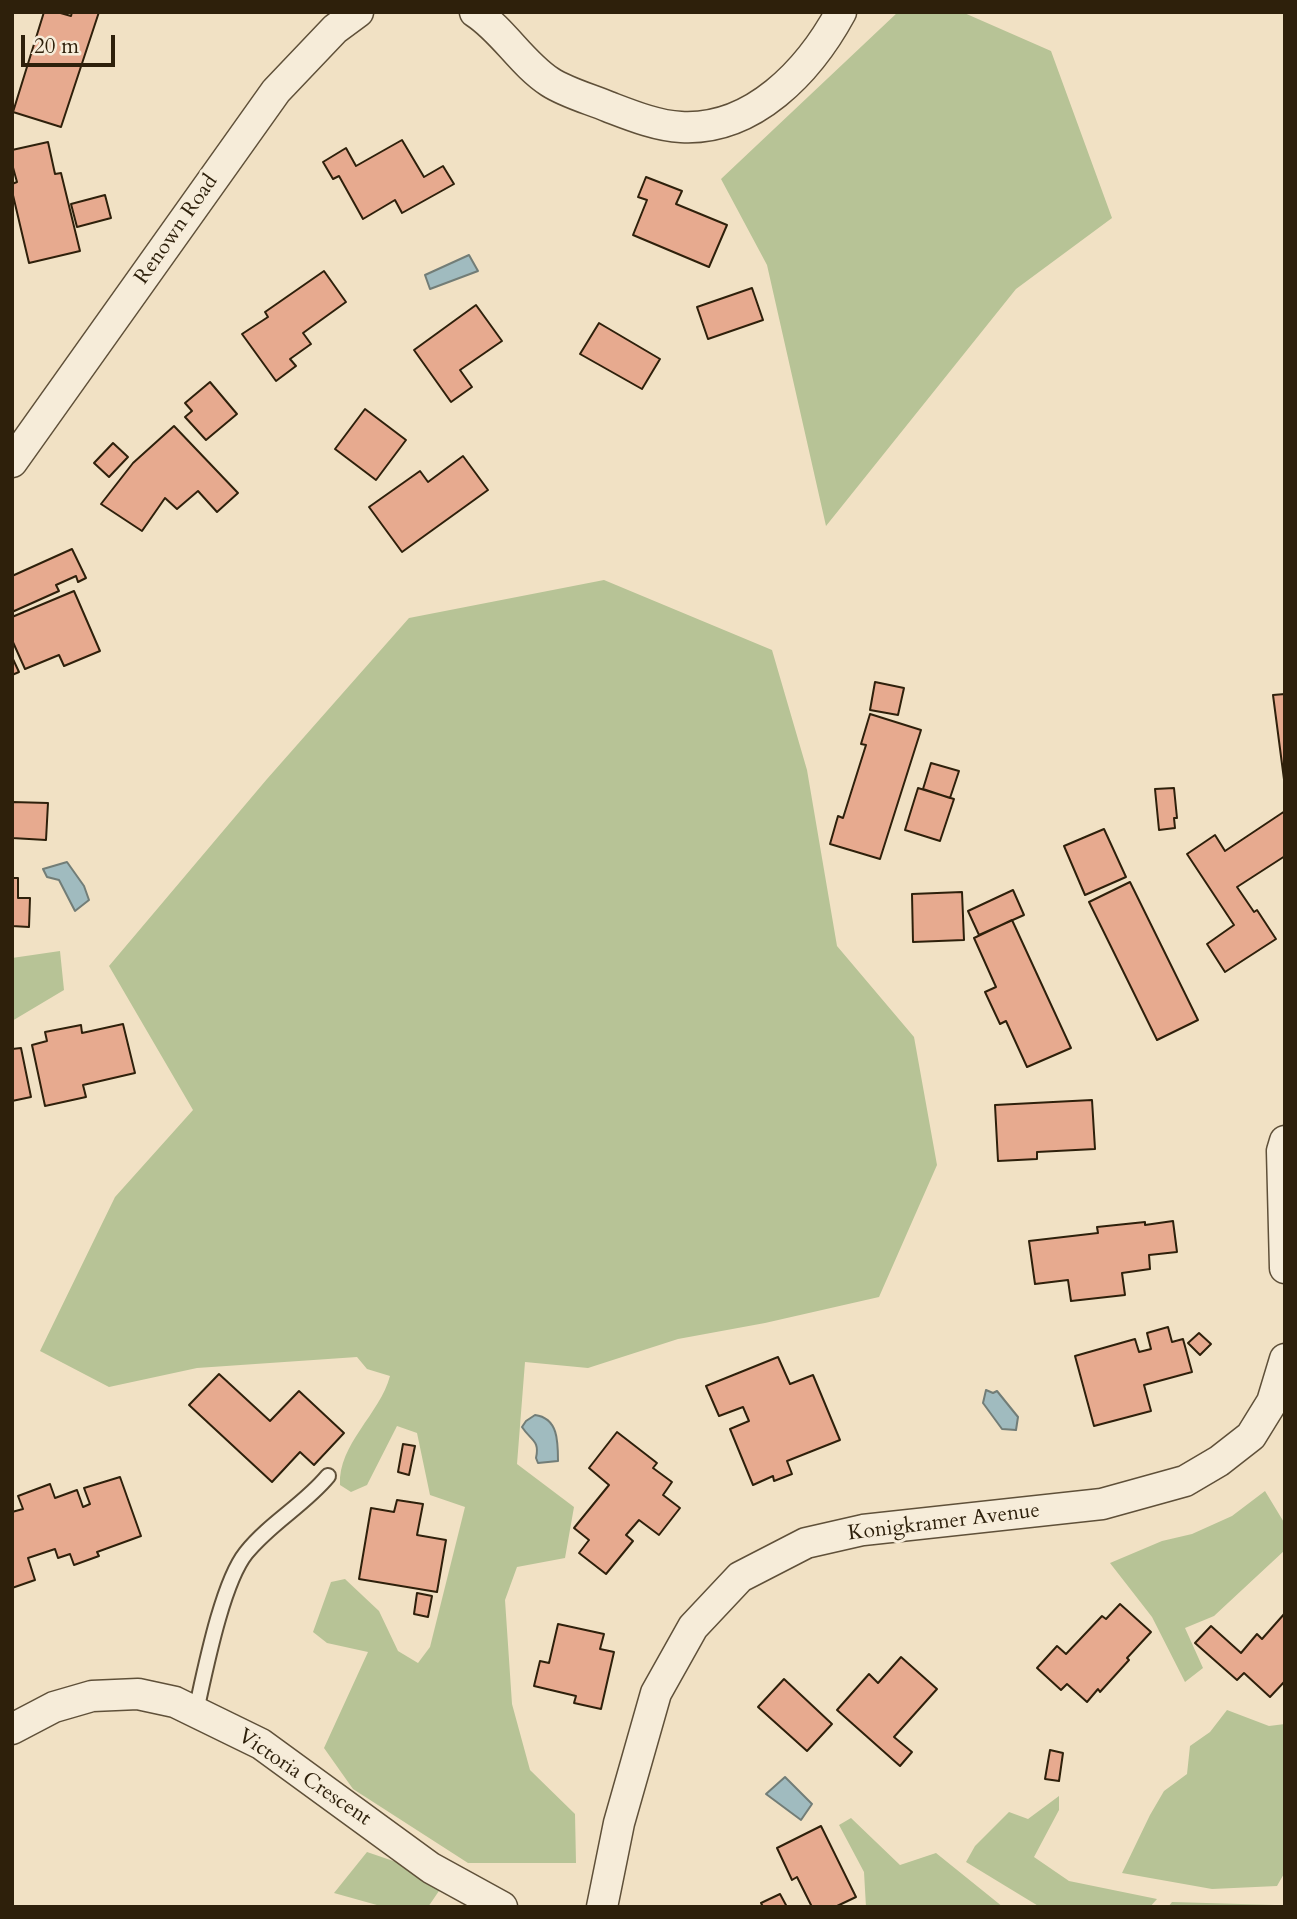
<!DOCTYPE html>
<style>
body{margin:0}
#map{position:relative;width:1297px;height:1919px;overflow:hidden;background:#f1e1c4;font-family:Cardo,serif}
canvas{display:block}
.frame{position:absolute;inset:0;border:14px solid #2e200b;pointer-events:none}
.scale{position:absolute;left:21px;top:35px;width:94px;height:32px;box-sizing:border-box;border:4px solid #2e200b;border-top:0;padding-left:9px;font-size:21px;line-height:24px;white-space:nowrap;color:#2e200b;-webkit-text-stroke:5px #f6ecd9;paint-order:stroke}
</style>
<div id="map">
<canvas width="1297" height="1919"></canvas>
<div class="frame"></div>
<div class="scale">20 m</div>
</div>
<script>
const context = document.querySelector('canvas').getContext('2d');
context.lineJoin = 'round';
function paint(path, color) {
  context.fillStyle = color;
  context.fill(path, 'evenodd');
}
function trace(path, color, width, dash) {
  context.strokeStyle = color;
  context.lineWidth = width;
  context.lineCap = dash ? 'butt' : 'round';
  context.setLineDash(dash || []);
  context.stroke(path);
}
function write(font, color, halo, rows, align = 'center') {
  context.font = font + ' Cardo,serif';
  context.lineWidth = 6;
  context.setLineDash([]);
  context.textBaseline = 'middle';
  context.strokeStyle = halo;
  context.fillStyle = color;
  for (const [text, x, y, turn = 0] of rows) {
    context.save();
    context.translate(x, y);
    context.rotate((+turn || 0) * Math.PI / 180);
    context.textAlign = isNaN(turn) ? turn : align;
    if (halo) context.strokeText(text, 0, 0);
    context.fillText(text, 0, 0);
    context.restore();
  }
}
paint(new Path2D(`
 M 898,12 L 962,12 L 1051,51 L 1112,218 L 1016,289 L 826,526 L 767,265 L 721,179 Z
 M 604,580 L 772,650 L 807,770 L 837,946 L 914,1037 L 937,1165 L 879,1297 L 765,1323 L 678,1339 L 588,1368 L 525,1362 L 517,1464 L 574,1507 L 565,1558 L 517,1567 L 505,1600 L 512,1704 L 530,1770 L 575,1814 L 576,1863 L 468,1863 L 353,1789 L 324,1748 L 368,1652 L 327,1643 L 313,1632 L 331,1582 L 345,1579 L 379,1611 L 398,1651 L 418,1663 L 430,1647 L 465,1507 L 430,1495 L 417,1433 L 397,1426 L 367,1485 L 351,1492 L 340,1485 C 338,1444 380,1414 390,1376 L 367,1369 L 357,1357 L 197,1368 L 109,1387 L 40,1351 L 115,1197 L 193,1110 L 109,966 L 267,779 L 409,618 Z
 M 60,951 L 64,990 L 12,1021 L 12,958 Z
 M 1265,1491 L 1285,1524 L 1285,1550 L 1214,1616 L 1185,1628 L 1203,1668 L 1185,1682 L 1152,1617 L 1110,1563 L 1162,1541 L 1192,1534 L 1232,1516 Z
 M 1227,1710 L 1269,1726 L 1285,1724 L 1285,1872 L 1277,1886 L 1212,1889 L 1122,1873 L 1150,1815 L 1164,1791 L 1187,1774 L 1190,1746 L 1210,1732 Z
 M 1059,1796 L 1059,1810 L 1034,1857 L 1069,1881 L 1157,1899 L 1150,1907 L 1040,1907 L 966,1862 L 975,1846 L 1009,1812 L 1028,1819 Z
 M 851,1818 L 900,1865 L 936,1853 L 1003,1907 L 866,1907 L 864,1872 L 839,1825 Z
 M 367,1852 L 411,1867 L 441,1888 L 428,1907 L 384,1907 L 334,1893 Z
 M 1172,1902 L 1275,1905 L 1284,1907 L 1168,1907 Z`), '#b7c396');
const water = new Path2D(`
 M 469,255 L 478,271 L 430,289 L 425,275 Z
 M 67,862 L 84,886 L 89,900 L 75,911 L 59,880 L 47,877 L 43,869 Z
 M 986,1390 L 993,1393 L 997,1391 L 1018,1417 L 1016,1430 L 1002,1429 L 983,1403 Z
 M 535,1415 C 558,1418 558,1441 558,1461 L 538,1463 L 536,1458 C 540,1440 531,1441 522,1427 L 526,1421 Z
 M 785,1777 L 812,1804 L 801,1820 L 766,1794 Z`);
paint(water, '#a0bbbf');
trace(water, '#727d77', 2);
const building = new Path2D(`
 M 44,12 L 57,12 L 71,16 L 72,12 L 99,12 L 61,127 L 13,112 Z
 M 402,140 L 424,177 L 443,166 L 454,184 L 402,213 L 395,200 L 363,219 L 339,176 L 333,179 L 323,162 L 346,148 L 356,166 Z
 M 48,142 L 55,174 L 61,173 L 80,251 L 29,263 L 12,191 L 12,184 L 17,182 L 12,164 L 12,150 Z
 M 646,177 L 682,191 L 676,204 L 727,225 L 709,267 L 633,235 L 647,200 L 638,197 Z
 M 105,195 L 111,218 L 77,227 L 71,204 Z
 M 324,271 L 346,302 L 303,333 L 311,344 L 290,359 L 296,366 L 276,381 L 242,334 L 268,317 L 265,312 Z
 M 752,288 L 763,320 L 708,339 L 697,307 Z
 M 476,305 L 502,341 L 460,370 L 472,387 L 451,402 L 414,350 Z
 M 599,323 L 660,359 L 642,389 L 580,354 Z
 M 210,382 L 237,414 L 206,440 L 185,417 L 192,411 L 185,403 Z
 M 365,409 L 406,440 L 376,480 L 335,449 Z
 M 174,426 L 238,493 L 217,512 L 198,491 L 177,509 L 165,498 L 142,531 L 101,504 L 133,463 Z
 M 113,443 L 128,457 L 109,477 L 94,463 Z
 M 463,456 L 488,490 L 402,552 L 369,507 L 420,471 L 428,482 Z
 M 72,549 L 86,578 L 78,582 L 76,576 L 56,585 L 59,591 L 12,612 L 12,576 Z
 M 74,591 L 100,651 L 64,666 L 59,655 L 25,669 L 12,640 L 12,617 Z
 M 12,657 L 19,672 L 12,675 Z
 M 875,682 L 904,688 L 898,715 L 870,710 Z
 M 1285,694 L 1285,787 L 1273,695 Z
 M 870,714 L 921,730 L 880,859 L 830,844 L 838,816 L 843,818 L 866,745 L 861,744 Z
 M 931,763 L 959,771 L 950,798 L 923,789 Z
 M 918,788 L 954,799 L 940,841 L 905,830 Z
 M 1174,788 L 1177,818 L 1174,818 L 1175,828 L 1159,830 L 1155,789 Z
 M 12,802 L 48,803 L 46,840 L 12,838 Z
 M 1285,811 L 1285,856 L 1237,887 L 1254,912 L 1257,910 L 1276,939 L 1225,972 L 1207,944 L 1234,925 L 1187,854 L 1215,835 L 1225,851 Z
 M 1104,829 L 1126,877 L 1085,895 L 1064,846 Z
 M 12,878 L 18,878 L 18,898 L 30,898 L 29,927 L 12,926 Z
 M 1130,882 L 1198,1020 L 1157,1040 L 1089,902 Z
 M 1013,890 L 1024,915 L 979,935 L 968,911 Z
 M 962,892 L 964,940 L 913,942 L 912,894 Z
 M 1012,920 L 1071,1048 L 1027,1067 L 1006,1021 L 1000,1024 L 985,992 L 996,987 L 974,938 Z
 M 123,1024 L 135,1073 L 83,1085 L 86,1097 L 45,1106 L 32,1045 L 47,1041 L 45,1032 L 81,1025 L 82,1033 Z
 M 21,1048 L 31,1097 L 12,1101 L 12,1049 Z
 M 1092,1100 L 1095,1149 L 1037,1152 L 1037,1159 L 998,1161 L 995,1105 Z
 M 1173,1221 L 1177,1252 L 1149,1255 L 1150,1269 L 1122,1273 L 1125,1295 L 1071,1301 L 1068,1280 L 1035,1284 L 1029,1241 L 1098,1233 L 1097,1227 L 1145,1222 L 1145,1225 Z
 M 1168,1327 L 1172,1342 L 1183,1339 L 1192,1372 L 1144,1385 L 1151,1411 L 1094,1426 L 1075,1356 L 1135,1339 L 1139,1352 L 1151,1349 L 1147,1333 Z
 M 1199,1333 L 1211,1344 L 1200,1355 L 1188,1343 Z
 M 778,1357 L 790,1384 L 813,1375 L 840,1440 L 787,1461 L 792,1474 L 774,1481 L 773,1476 L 753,1485 L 730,1429 L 749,1421 L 743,1407 L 719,1416 L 706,1386 Z
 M 219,1374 L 270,1421 L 299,1391 L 344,1433 L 314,1465 L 300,1452 L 272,1482 L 189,1405 Z
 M 617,1432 L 657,1463 L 653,1468 L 672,1482 L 663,1495 L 680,1508 L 659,1535 L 639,1520 L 626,1535 L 633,1541 L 606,1574 L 579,1553 L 589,1540 L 574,1528 L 609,1485 L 589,1468 Z
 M 403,1444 L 415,1446 L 409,1475 L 398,1472 Z
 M 120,1477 L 141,1536 L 97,1552 L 99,1556 L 74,1565 L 70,1554 L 58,1558 L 55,1549 L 28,1558 L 35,1580 L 12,1588 L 12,1512 L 23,1509 L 18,1496 L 50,1484 L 55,1498 L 77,1490 L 83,1507 L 90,1504 L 84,1488 Z
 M 397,1500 L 423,1504 L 417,1535 L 446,1540 L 437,1592 L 359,1579 L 371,1508 L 394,1512 Z
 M 417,1593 L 432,1596 L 428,1617 L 414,1614 Z
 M 1120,1604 L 1151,1632 L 1127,1658 L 1129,1660 L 1100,1692 L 1098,1689 L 1087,1702 L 1067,1684 L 1061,1690 L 1037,1668 L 1057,1646 L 1066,1654 L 1102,1616 L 1106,1619 Z
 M 1285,1613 L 1285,1681 L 1270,1697 L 1244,1673 L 1237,1680 L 1195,1643 L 1211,1626 L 1241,1653 L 1257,1634 L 1262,1639 Z
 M 558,1624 L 604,1634 L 600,1649 L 614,1652 L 601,1709 L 574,1703 L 576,1696 L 534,1686 L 540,1661 L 549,1663 Z
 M 901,1657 L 937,1689 L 894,1737 L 912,1752 L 900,1766 L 837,1710 L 869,1674 L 878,1683 Z
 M 784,1679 L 832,1724 L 807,1751 L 758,1707 Z
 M 1050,1750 L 1063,1753 L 1059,1781 L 1045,1779 Z
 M 821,1826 L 856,1897 L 835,1907 L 812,1907 L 797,1877 L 792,1880 L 777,1848 Z
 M 780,1894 L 787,1907 L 763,1907 L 761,1903 Z`);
paint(building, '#e7aa8f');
trace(building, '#2e200b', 2);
const lane = new Path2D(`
 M 196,1711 C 205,1671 222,1583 246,1553 C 270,1523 304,1505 328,1476`);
const street = new Path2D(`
 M 475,12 C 503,30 522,64 550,82 C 567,93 590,99 609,107 C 630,115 657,126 681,127 C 753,131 809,71 841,12
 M 12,462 L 276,91 L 335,29 L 358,12
 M 1285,1141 L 1282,1151 L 1285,1268
 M 12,1729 L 54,1707 L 92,1696 L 138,1694 L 175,1702 L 261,1744 L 431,1868 L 502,1907
 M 602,1907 L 619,1823 L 656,1693 L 693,1627 L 740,1577 L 806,1543 L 863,1530 L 1102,1504 L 1185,1481 L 1219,1461 L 1251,1436 L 1272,1402 L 1285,1359`);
trace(lane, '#5f5039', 18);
trace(street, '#5f5039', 33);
trace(lane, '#f6ecd9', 14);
trace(street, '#f6ecd9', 30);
write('21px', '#2e200b', '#f6ecd9', [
 ["Renown Road",177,230,-55],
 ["Konigkramer Avenue",944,1523,-7],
 ["Victoria Crescent",304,1778,34]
]);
</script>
